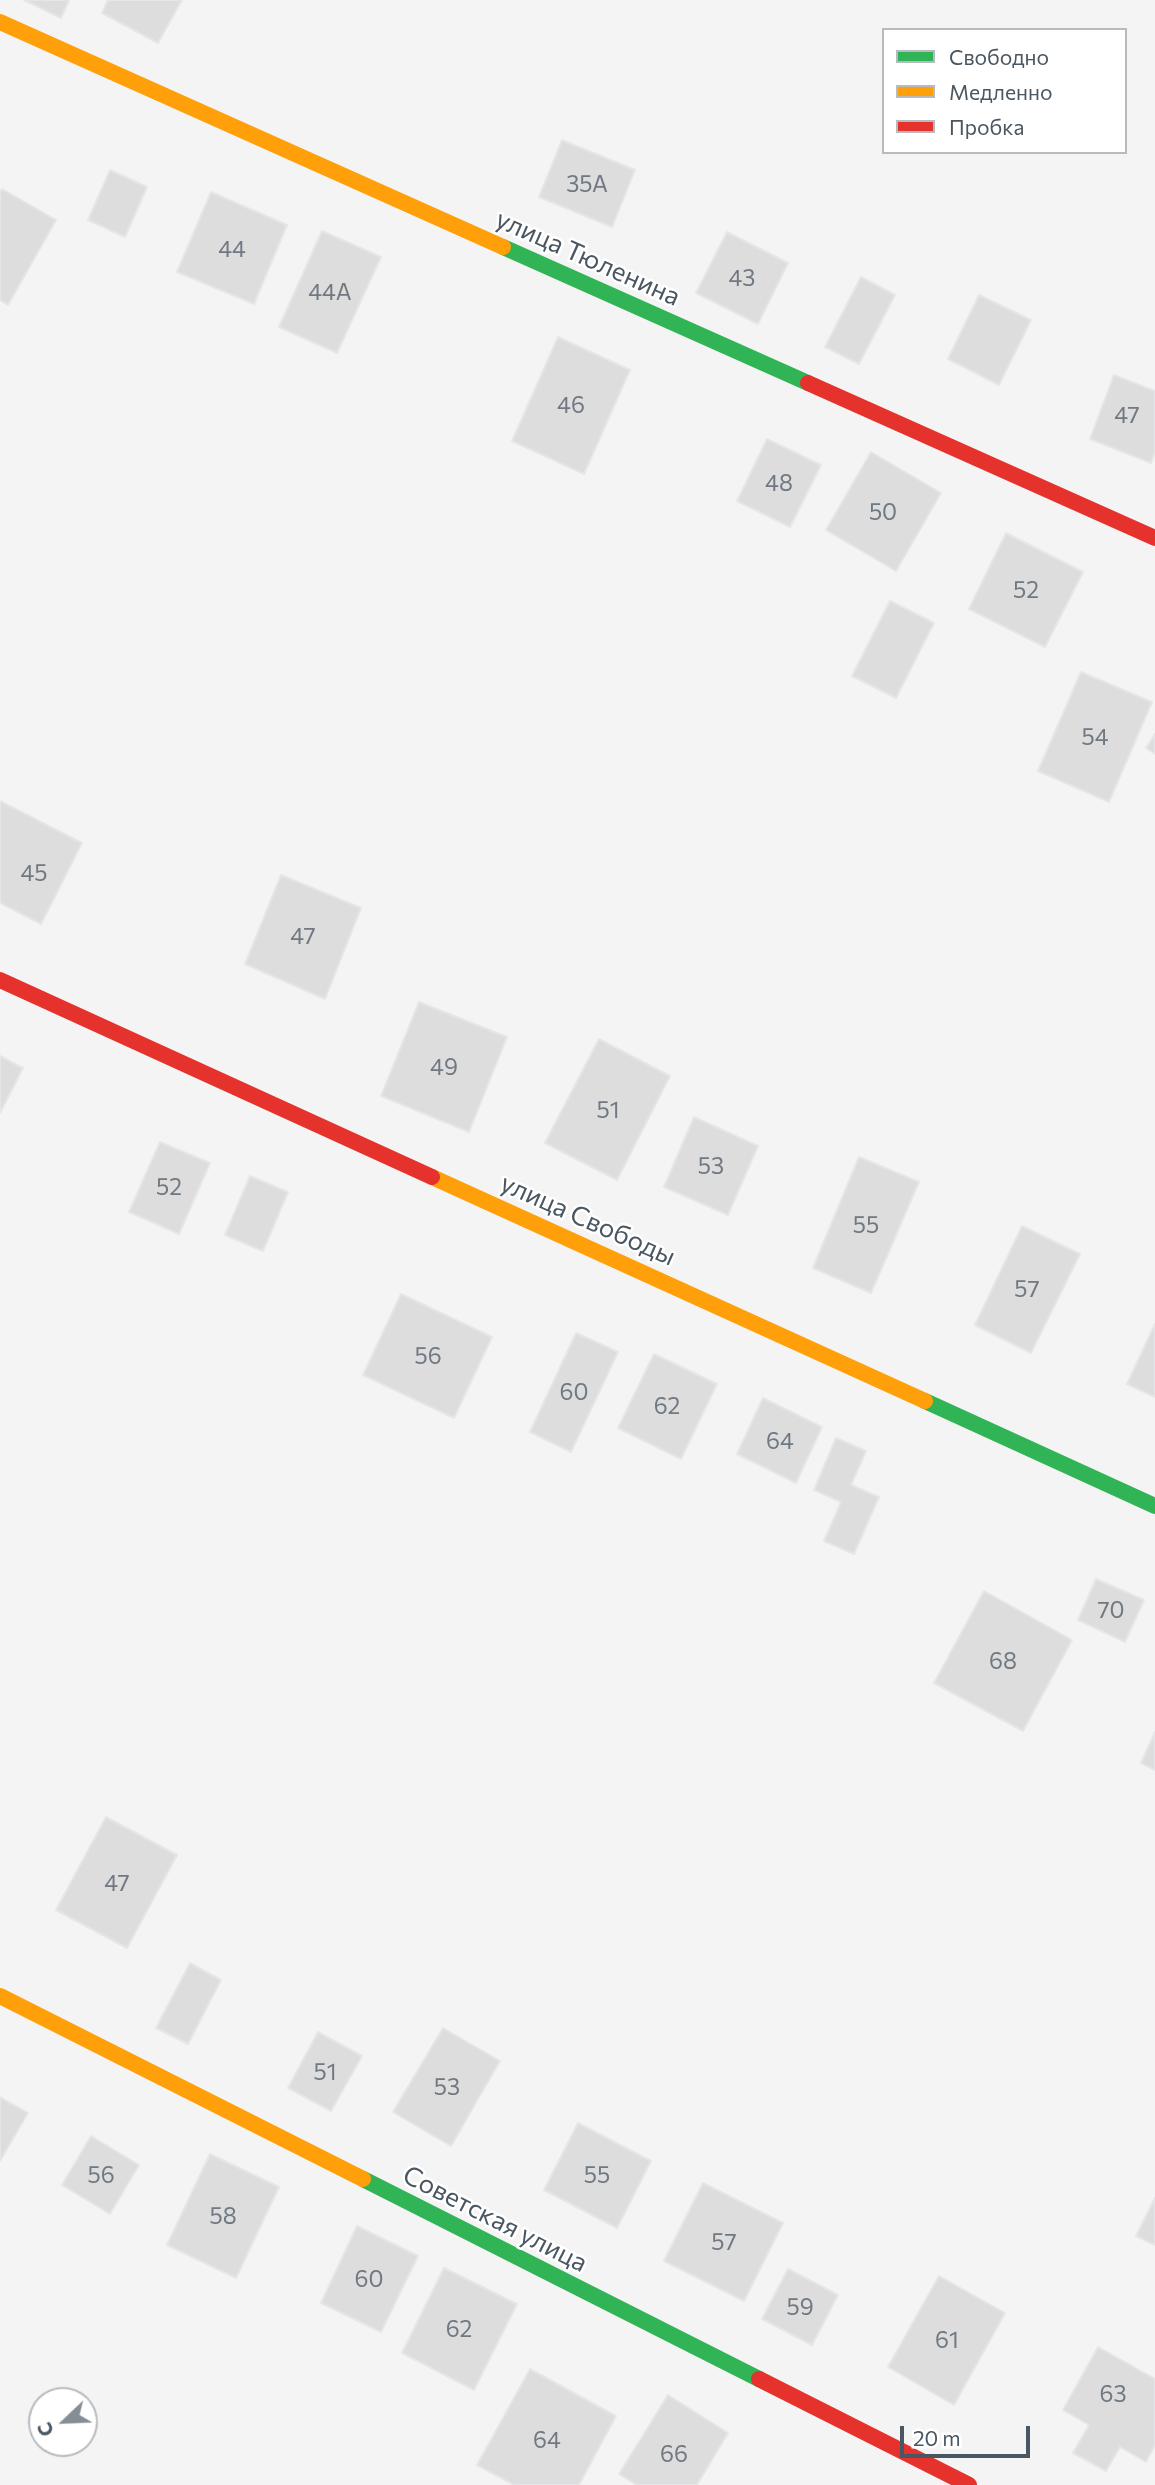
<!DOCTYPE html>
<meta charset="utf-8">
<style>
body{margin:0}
#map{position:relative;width:1155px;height:2485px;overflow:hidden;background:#f4f4f4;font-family:Commissioner,sans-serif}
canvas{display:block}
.legend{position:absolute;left:882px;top:28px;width:245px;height:126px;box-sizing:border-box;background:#fff;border:2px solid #b7bbc0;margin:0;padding:9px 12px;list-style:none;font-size:21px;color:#4a5661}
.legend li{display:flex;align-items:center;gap:14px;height:35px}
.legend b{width:35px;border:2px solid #b7bbc0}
.north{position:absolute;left:28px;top:2387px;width:70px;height:70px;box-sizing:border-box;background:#fff;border:2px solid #b7bbc0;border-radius:50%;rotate:247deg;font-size:19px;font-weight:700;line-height:28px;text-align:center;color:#4a5661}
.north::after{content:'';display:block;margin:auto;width:24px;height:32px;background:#868d94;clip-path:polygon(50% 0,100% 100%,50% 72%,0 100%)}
.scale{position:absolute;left:900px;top:2426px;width:130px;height:32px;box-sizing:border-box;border:4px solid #4a5661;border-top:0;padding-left:9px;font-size:21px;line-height:24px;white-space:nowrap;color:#4a5661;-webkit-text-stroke:5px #fff;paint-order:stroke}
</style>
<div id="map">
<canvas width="1155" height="2485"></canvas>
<ul class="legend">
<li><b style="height:9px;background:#30b455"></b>Свободно</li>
<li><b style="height:9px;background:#ff9f0a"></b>Медленно</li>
<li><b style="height:9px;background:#e5322d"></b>Пробка</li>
</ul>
<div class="north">С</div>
<div class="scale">20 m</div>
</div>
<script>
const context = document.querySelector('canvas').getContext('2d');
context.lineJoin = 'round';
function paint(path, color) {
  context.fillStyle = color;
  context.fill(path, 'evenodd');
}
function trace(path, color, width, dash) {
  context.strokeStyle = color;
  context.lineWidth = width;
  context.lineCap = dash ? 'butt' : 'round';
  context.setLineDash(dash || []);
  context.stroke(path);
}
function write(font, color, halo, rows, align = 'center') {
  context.font = font + ' Commissioner,sans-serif';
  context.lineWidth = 5;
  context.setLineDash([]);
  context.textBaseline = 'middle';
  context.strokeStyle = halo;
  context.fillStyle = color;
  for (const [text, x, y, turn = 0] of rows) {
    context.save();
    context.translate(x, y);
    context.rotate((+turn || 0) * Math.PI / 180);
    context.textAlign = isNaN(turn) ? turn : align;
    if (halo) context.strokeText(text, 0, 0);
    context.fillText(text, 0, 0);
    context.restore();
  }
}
const building = new Path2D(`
 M 24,0 L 69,0 L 61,18 Z
 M 108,0 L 182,0 L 158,43 L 102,13 Z
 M 562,140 L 635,170 L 612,227 L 539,197 Z
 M 110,170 L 147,187 L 125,237 L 88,220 Z
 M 2,189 L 56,220 L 8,305 L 0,300 L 0,192 Z
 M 211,192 L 287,225 L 254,304 L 177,272 Z
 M 322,231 L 381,257 L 337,353 L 279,327 Z
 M 727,232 L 788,263 L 758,324 L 696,293 Z
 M 861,277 L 895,295 L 859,364 L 825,347 Z
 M 979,295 L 1031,320 L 999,385 L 948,359 Z
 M 558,337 L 630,370 L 584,474 L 512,441 Z
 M 1114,375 L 1155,391 L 1155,452 L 1151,463 L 1090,439 Z
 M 767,439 L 821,465 L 790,527 L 737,501 Z
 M 871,452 L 941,493 L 896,571 L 826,530 Z
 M 1006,533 L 1083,572 L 1045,647 L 969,609 Z
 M 890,601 L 934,623 L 896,698 L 852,676 Z
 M 1081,672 L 1152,702 L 1109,802 L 1038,771 Z
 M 1155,734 L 1155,754 L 1146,748 Z
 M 0,801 L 82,843 L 41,924 L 0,903 Z
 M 281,875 L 361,908 L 325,999 L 245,964 Z
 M 419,1002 L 507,1037 L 469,1132 L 381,1096 Z
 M 599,1039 L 670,1076 L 617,1180 L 545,1143 Z
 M 0,1056 L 23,1068 L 0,1113 Z
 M 694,1117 L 758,1146 L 728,1215 L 664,1187 Z
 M 160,1142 L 210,1163 L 179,1234 L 129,1212 Z
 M 859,1157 L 919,1182 L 871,1293 L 813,1268 Z
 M 250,1176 L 288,1192 L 263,1251 L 225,1235 Z
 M 1022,1226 L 1080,1254 L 1031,1353 L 975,1325 Z
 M 401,1294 L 492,1337 L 454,1418 L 363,1375 Z
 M 1155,1324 L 1155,1397 L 1127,1384 Z
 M 576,1333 L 618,1352 L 571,1452 L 530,1432 Z
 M 654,1354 L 717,1384 L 681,1459 L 618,1428 Z
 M 763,1398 L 822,1427 L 796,1483 L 737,1454 Z
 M 836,1438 L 866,1451 L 851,1485 L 879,1497 L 854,1554 L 824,1541 L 841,1502 L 814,1490 Z
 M 1096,1579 L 1144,1600 L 1125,1642 L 1078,1620 Z
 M 984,1591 L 1072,1640 L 1023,1731 L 934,1683 Z
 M 1155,1732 L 1155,1770 L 1141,1763 Z
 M 106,1817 L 177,1855 L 127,1948 L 56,1910 Z
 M 190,1963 L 221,1980 L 188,2044 L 156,2028 Z
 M 443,2028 L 500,2061 L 451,2146 L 393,2112 Z
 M 318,2032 L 362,2056 L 331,2111 L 288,2088 Z
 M 0,2097 L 28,2113 L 0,2161 Z
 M 578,2123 L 651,2161 L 617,2228 L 544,2190 Z
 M 91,2136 L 139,2165 L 110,2214 L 62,2185 Z
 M 210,2154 L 279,2187 L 236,2278 L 167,2245 Z
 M 703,2183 L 783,2223 L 744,2301 L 664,2261 Z
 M 1155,2198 L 1155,2245 L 1136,2236 Z
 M 357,2226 L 418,2256 L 381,2332 L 321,2303 Z
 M 444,2268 L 517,2304 L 474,2390 L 402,2353 Z
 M 788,2269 L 838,2295 L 812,2345 L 762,2319 Z
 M 939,2276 L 1005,2313 L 954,2405 L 888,2367 Z
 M 1098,2347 L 1155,2379 L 1155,2445 L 1146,2462 L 1120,2447 L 1106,2471 L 1073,2453 L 1089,2425 L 1063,2410 Z
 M 530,2369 L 616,2416 L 579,2485 L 514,2485 L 477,2465 Z
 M 668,2395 L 728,2433 L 697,2485 L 637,2485 L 619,2474 Z`);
paint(building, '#ddddde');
trace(building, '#e5e6e7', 2);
trace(new Path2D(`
 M 503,247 L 808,383
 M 925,1401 L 1155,1506
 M 363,2179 L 759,2379`), '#30b455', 16);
trace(new Path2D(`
 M 0,22 L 503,247
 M 432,1177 L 925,1401
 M 0,1996 L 363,2179`), '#ff9f0a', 16);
trace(new Path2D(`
 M 808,383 L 1155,538
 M 0,980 L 432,1177
 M 759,2379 L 969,2485`), '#e5322d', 16);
write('23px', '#707881', null, [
 ["35А",587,184],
 ["44",232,249],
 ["43",742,278],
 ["44А",330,292],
 ["46",571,405],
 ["47",1127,415],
 ["48",779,483],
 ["50",883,512],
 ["52",1026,590],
 ["54",1095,737],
 ["45",34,873],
 ["47",303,936],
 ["49",444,1067],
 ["51",608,1110],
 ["53",711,1166],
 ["52",169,1187],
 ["55",866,1225],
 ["57",1027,1289],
 ["56",428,1356],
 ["60",574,1392],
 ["62",667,1406],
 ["64",780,1441],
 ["70",1111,1610],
 ["68",1003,1661],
 ["47",117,1883],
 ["51",325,2072],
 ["53",447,2087],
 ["56",101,2175],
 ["55",597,2175],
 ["58",223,2216],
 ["57",724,2242],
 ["60",369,2279],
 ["59",800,2307],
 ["62",459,2329],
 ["61",947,2340],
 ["63",1113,2394],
 ["64",547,2440],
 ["66",674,2454]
]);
write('26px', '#4a5661', '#fff', [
 ["улица Тюленина",588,258,24],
 ["улица Свободы",588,1220,24],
 ["Советская улица",495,2219,27]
]);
</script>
